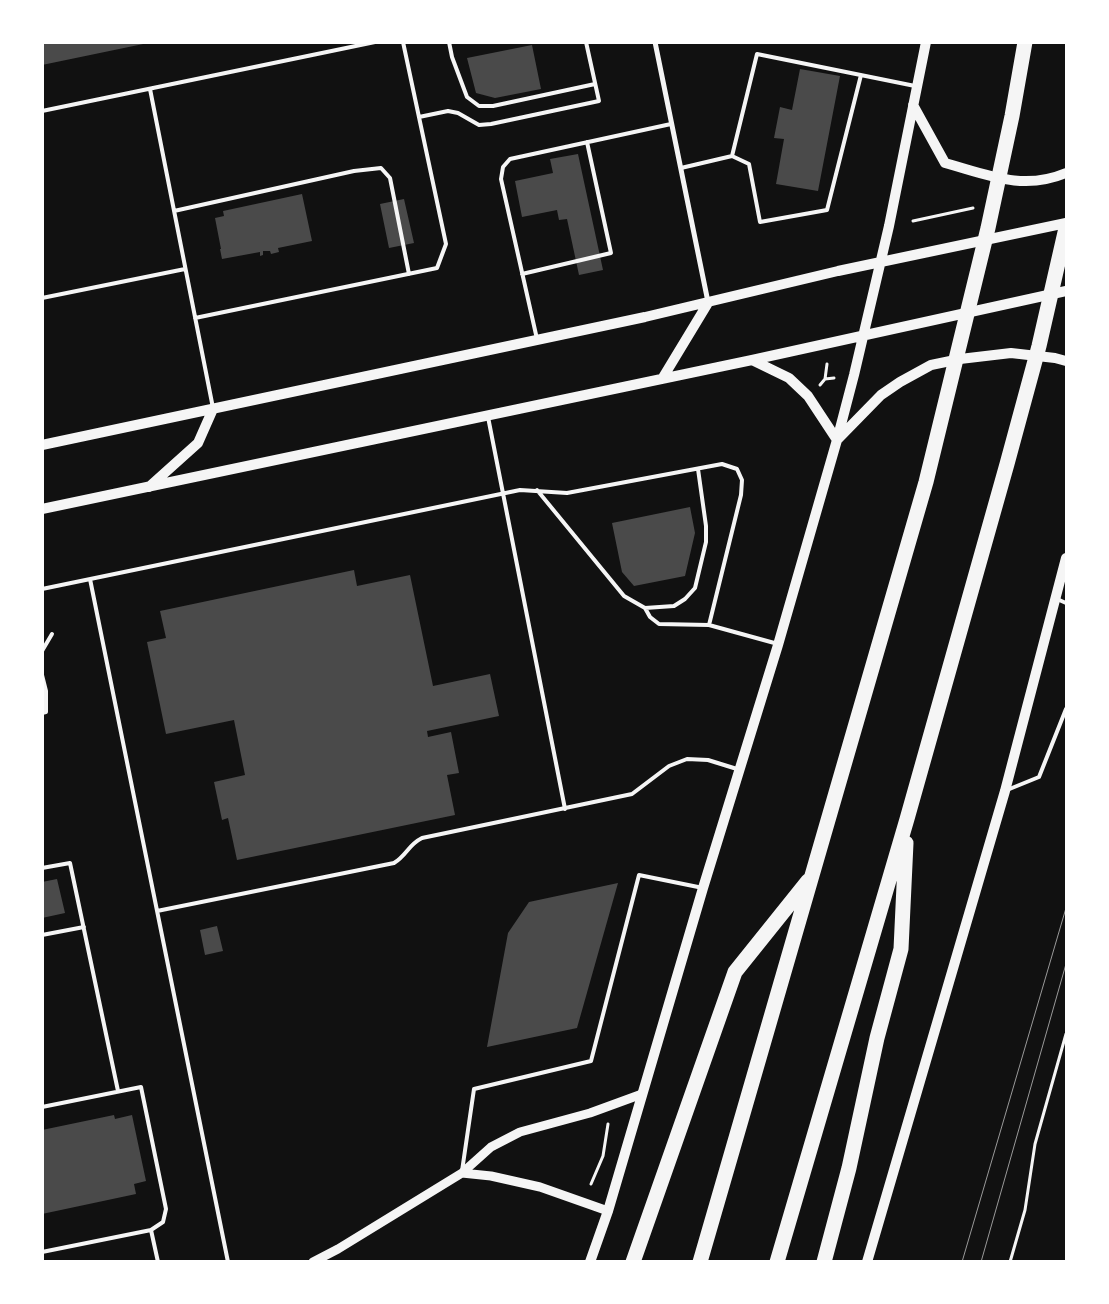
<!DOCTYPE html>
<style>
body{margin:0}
#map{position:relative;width:1109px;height:1304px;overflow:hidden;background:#111;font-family:"Space Grotesk",sans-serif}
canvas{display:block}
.frame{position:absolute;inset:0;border:44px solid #fff;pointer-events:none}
</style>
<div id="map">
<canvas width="1109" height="1304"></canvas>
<div class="frame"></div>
</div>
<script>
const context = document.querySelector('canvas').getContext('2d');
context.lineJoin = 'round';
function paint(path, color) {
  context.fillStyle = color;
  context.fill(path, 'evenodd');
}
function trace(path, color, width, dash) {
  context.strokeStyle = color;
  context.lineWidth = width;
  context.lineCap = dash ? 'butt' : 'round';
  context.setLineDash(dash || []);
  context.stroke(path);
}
paint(new Path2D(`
 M 42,42 L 148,42 L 148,43 L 42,65 Z
 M 532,45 L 541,89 L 495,98 L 476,93 L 467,58 Z
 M 800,69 L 840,76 L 818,191 L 776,184 L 784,139 L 774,138 L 780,107 L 792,110 Z
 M 578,154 L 603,270 L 579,275 L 567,219 L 559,220 L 557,210 L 522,217 L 515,181 L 553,173 L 550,159 Z
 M 302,194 L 312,241 L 278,248 L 279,252 L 271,254 L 270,251 L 263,251 L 263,255 L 260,256 L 260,252 L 222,259 L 220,249 L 221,249 L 215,218 L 224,216 L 223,211 Z
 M 404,199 L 414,243 L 389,248 L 380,204 Z
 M 690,507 L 695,533 L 685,576 L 634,586 L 622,572 L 612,523 Z
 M 354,570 L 357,586 L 410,575 L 433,686 L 490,674 L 499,716 L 427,731 L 428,737 L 451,732 L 459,773 L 447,775 L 455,815 L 237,860 L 228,818 L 222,820 L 214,782 L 245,775 L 234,720 L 166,734 L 147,642 L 166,638 L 160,611 Z
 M 57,879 L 65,913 L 42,918 L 42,882 Z
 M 618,883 L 577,1028 L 487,1047 L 508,933 L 529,902 Z
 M 217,926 L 223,951 L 205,955 L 200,930 Z
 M 114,1115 L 115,1119 L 132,1115 L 146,1181 L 134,1184 L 136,1194 L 42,1214 L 42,1130 Z`), '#4a4a4a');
trace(new Path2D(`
 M 913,221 L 973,208
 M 825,379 L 827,364
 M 820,385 L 825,379 L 834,378
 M 591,1184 L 603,1156 L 608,1124
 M 1010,1262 L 1025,1210 L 1035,1144 L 1066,1034`), '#f5f5f5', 3);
trace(new Path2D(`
 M 449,42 L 452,57 L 467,97 L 479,106 L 493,106 L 595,84
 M 150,89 L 213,408
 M 42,111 L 375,42
 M 419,117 L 448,111 L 458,113 L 479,125 L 491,124 L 599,101 L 586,42
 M 732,156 L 749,164 L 760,222 L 827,210 L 861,75
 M 681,168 L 732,156 L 757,54 L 915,86
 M 174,211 L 354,171 L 381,168 L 390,178 L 409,274
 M 522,274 L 611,253 L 587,142
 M 42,298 L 185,269
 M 195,318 L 437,268 L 446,244 L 403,42
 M 537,339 L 501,179 L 503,167 L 510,159 L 671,124
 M 488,417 L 565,809
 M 537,490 L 624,596 L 645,608 L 674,606 L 685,599 L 695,588 L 706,542 L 706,526 L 698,469
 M 90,579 L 228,1262
 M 42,589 L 520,490 L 567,493 L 722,464 L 737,469 L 742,480 L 741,495 L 709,625 L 778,644
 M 1057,599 L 1066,603
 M 645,608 L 650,617 L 659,624 L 709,625
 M 42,651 L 52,634
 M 42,675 L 46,691 L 46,712 L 42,713
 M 1007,790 L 1039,777 L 1066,709
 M 42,868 L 70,863 L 118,1091
 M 157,911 L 394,863 C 407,855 408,845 422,838 L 632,794 L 669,766 L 687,759 L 708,760 L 737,769
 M 42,935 L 84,927
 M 42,1107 L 141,1087 L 166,1209 L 163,1222 L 151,1230 L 42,1252
 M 462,1171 L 474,1089 L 591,1061 L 639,875 L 703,888
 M 151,1230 L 158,1262`), '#f5f5f5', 4);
trace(new Path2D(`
 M 655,42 L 708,302`), '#f5f5f5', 5);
trace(new Path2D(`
 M 462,1173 L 491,1176 L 540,1187 L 608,1211
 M 313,1262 L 338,1249 L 462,1173 L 491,1147 L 520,1132 L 590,1113 L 642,1094`), '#f5f5f5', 9);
trace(new Path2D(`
 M 913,105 L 945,163 C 988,175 1023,191 1066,173
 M 752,360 L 789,378 L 808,396 L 837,440
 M 662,379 L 708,303
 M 837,440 L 881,395 L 900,382 L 931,365 L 960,359 L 1011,353 L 1055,358 L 1066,361
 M 42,445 L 645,317 L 838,271 L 1066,223
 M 149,487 L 198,443 L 213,409
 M 42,509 L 752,360 L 1066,291
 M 590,1262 L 608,1211 L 703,888 L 778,645 L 837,440 L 854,375 L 889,226 L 926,42
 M 867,1262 L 1005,791 L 1066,558`), '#f5f5f5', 10);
trace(new Path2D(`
 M 633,1262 L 735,972 L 808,881
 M 700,1262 L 926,482 L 988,228 L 1012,116 L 1025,42
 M 777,1262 L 907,819 L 1007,464 L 1039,346 L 1066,228
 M 824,1262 L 849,1168 L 877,1038 L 901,949 L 906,843`), '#f5f5f5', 15);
trace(new Path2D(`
 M 962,1262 L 1066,908
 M 981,1262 L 1066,964`), '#9a9a9a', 1);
</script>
